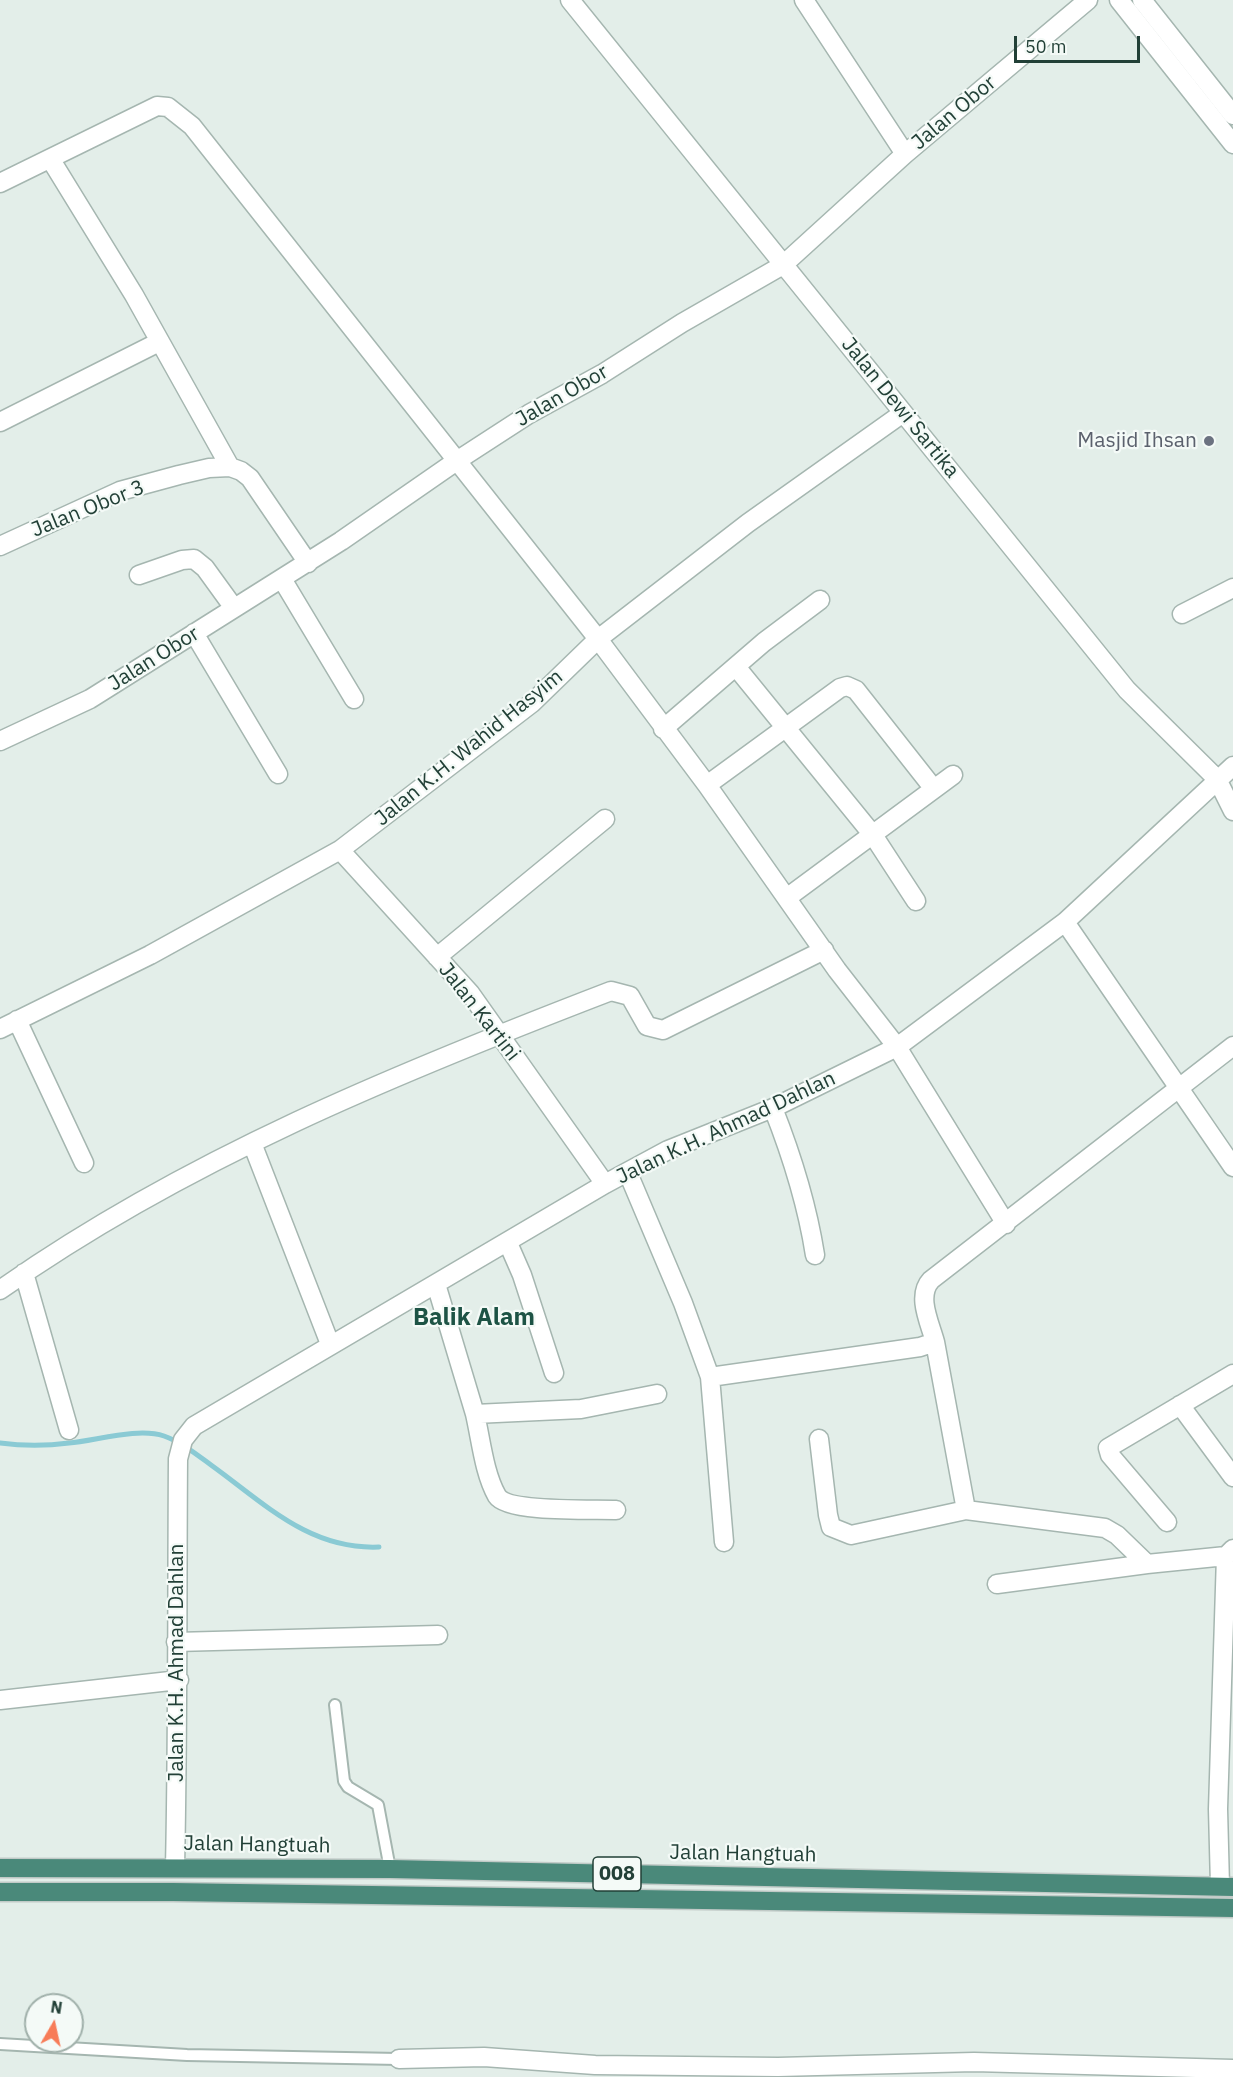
<!DOCTYPE html>
<style>
body{margin:0}
#map{position:relative;width:1233px;height:2077px;overflow:hidden;background:#e3eee9;font-family:"IBM Plex Sans",sans-serif}
canvas{display:block}
.north{position:absolute;left:24px;top:1993px;width:60px;height:60px;box-sizing:border-box;background:#f4faf7;border:2px solid #a0b0aa;border-radius:50%;rotate:9deg;font-size:16px;font-weight:700;line-height:24px;text-align:center;color:#224037}
.north::after{content:'';display:block;margin:auto;width:21px;height:27px;background:#f77c58;clip-path:polygon(50% 0,100% 100%,50% 72%,0 100%)}
.scale{position:absolute;left:1014px;top:36px;width:126px;height:27px;box-sizing:border-box;border:3px solid #224037;border-top:0;padding-left:8px;font-size:18px;line-height:21px;white-space:nowrap;color:#224037;-webkit-text-stroke:4px #f4faf7;paint-order:stroke}
</style>
<div id="map">
<canvas width="1233" height="2077"></canvas>
<div class="north">N</div>
<div class="scale">50 m</div>
</div>
<script>
const context = document.querySelector('canvas').getContext('2d');
context.lineJoin = 'round';
function trace(path, color, width, dash) {
  context.strokeStyle = color;
  context.lineWidth = width;
  context.lineCap = dash ? 'butt' : 'round';
  context.setLineDash(dash || []);
  context.stroke(path);
}
function write(font, color, halo, rows, align = 'center') {
  context.font = font + ' "IBM Plex Sans",sans-serif';
  context.lineWidth = 4.5;
  context.setLineDash([]);
  context.textBaseline = 'middle';
  context.strokeStyle = halo;
  context.fillStyle = color;
  for (const [text, x, y, turn = 0] of rows) {
    context.save();
    context.translate(x, y);
    context.rotate((+turn || 0) * Math.PI / 180);
    context.textAlign = isNaN(turn) ? turn : align;
    if (halo) context.strokeText(text, 0, 0);
    context.fillText(text, 0, 0);
    context.restore();
  }
}
trace(new Path2D(`
 M 0,1443 C 23,1446 46,1446 69,1443 C 95,1441 138,1427 164,1436 C 181,1442 196,1454 211,1465 C 264,1503 309,1550 379,1547`), '#8acad4', 5);
const service = new Path2D(`
 M 335,1705 L 344,1781 L 348,1787 L 378,1805 L 390,1869
 M 0,2044 L 187,2055 L 399,2059`);
const minor = new Path2D(`
 M 570,0 L 1127,690 L 1217,779 L 1233,811
 M 804,0 L 905,154
 M 51,160 L 134,295 L 230,467
 M 0,183 L 157,106 L 168,107 L 192,126 L 598,639 L 707,785 L 837,970 L 897,1047 L 1006,1224
 M 0,422 L 159,342
 M 0,546 L 120,491 L 179,475 L 209,468 L 230,467 L 241,471 L 250,478 L 308,563
 M 139,575 L 182,560 L 194,559 L 205,568 L 234,608
 M 282,579 L 354,699
 M 1182,614 L 1233,588
 M 194,633 L 278,774
 M 737,668 L 873,835 L 916,901
 M 663,729 L 764,642 L 820,600
 M 0,741 L 90,699 L 341,541 L 455,462 L 529,414 L 602,374 L 682,323 L 783,265 L 905,154 L 1088,0
 M 707,785 L 840,688 L 847,686 L 856,690 L 934,789
 M 340,850 L 470,993 L 605,1184
 M 788,897 L 953,775
 M 1065,922 L 1233,1167
 M 437,957 L 605,819
 M 17,1020 L 84,1163
 M 0,1029 L 150,955 L 340,850 L 532,703 L 598,639 L 748,523 L 903,413
 M 773,1108 C 792,1156 807,1204 815,1255
 M 252,1143 L 330,1344
 M 628,1173 L 683,1303 L 710,1377 L 724,1542
 M 508,1243 L 522,1275 L 554,1373
 M 24,1273 L 69,1430
 M 436,1284 L 475,1414 L 581,1409 L 657,1394
 M 0,1290 C 186,1159 400,1072 611,991 L 630,996 L 647,1026 L 663,1030 L 824,950
 M 710,1377 L 920,1347 L 935,1342 C 930,1323 916,1296 931,1280 L 1233,1046
 M 1180,1405 L 1233,1477
 M 475,1414 C 481,1440 484,1473 497,1496 C 508,1513 594,1509 616,1510
 M 819,1439 L 828,1515 L 831,1527 L 851,1535 L 966,1510 L 935,1342
 M 966,1510 L 1105,1528 L 1117,1535 L 1147,1564 L 1226,1556 L 1233,1549
 M 1167,1522 L 1110,1455 L 1108,1448 L 1233,1374
 M 997,1584 L 1147,1564
 M 176,1642 L 438,1635
 M 0,1700 L 179,1680
 M 175,1867 C 178,1731 177,1595 178,1459 L 183,1440 L 194,1426 L 605,1184 L 668,1150 L 773,1108 L 897,1047 L 1065,922 L 1233,766
 M 1220,1886 L 1218,1809 L 1226,1556
 M 399,2059 L 484,2057 L 595,2065 L 778,2067 L 974,2062 L 1233,2069`);
const tertiary = new Path2D(`
 M 1119,0 L 1233,144
 M 1142,0 L 1233,115`);
const trunk = new Path2D(`
 M 0,1868 L 390,1869 L 1233,1887
 M 0,1892 L 173,1892 L 1233,1908`);
trace(service, '#a5b6b0', 14);
trace(minor, '#a5b6b0', 21);
trace(tertiary, '#a5b6b0', 21);
trace(trunk, '#c1cac7', 21);
trace(service, '#fff', 10);
trace(minor, '#fff', 18);
trace(tertiary, '#fff', 18);
trace(trunk, '#4a897a', 18);
for (const [x, y, r, color] of [
 [1209,441,6,"#6b7280"]
]) {
  const dot = new Path2D();
  dot.arc(x, y, r, 0, 2 * Math.PI);
  context.fillStyle = color;
  context.fill(dot);
  trace(dot, '#f4faf7', 2);
}
for (const [x, y, w] of [
 [617,1874,48]
]) {
  const box = new Path2D();
  box.roundRect(x - w / 2, y - 17, w, 34, 4.5);
  context.fillStyle = '#f4faf7';
  context.fill(box);
  trace(box, '#224037', 1.5);
}
write('bold 20px', '#224037', null, [
 ["008",617,1874]
]);
write('21px', '#224037', '#f4faf7', [
 ["Jalan Obor",954,113,-40],
 ["Jalan Obor",562,396,-30],
 ["Jalan Dewi Sartika",900,408,51],
 ["Jalan Obor 3",88,509,-22],
 ["Jalan Obor",154,659,-32],
 ["Jalan K.H. Wahid Hasyim",469,748,-39],
 ["Jalan Kartini",479,1012,52],
 ["Jalan K.H. Ahmad Dahlan",726,1128,-25],
 ["Jalan K.H. Ahmad Dahlan",177,1663,-90],
 ["Jalan Hangtuah",257,1845,1],
 ["Jalan Hangtuah",743,1854,1]
]);
write('21px', '#5b616d', '#f4faf7', [
 ["Masjid Ihsan",1197,441]
], 'right');
write('bold 24px', '#1d5345', '#f4faf7', [
 ["Balik Alam",474,1318]
]);
</script>
